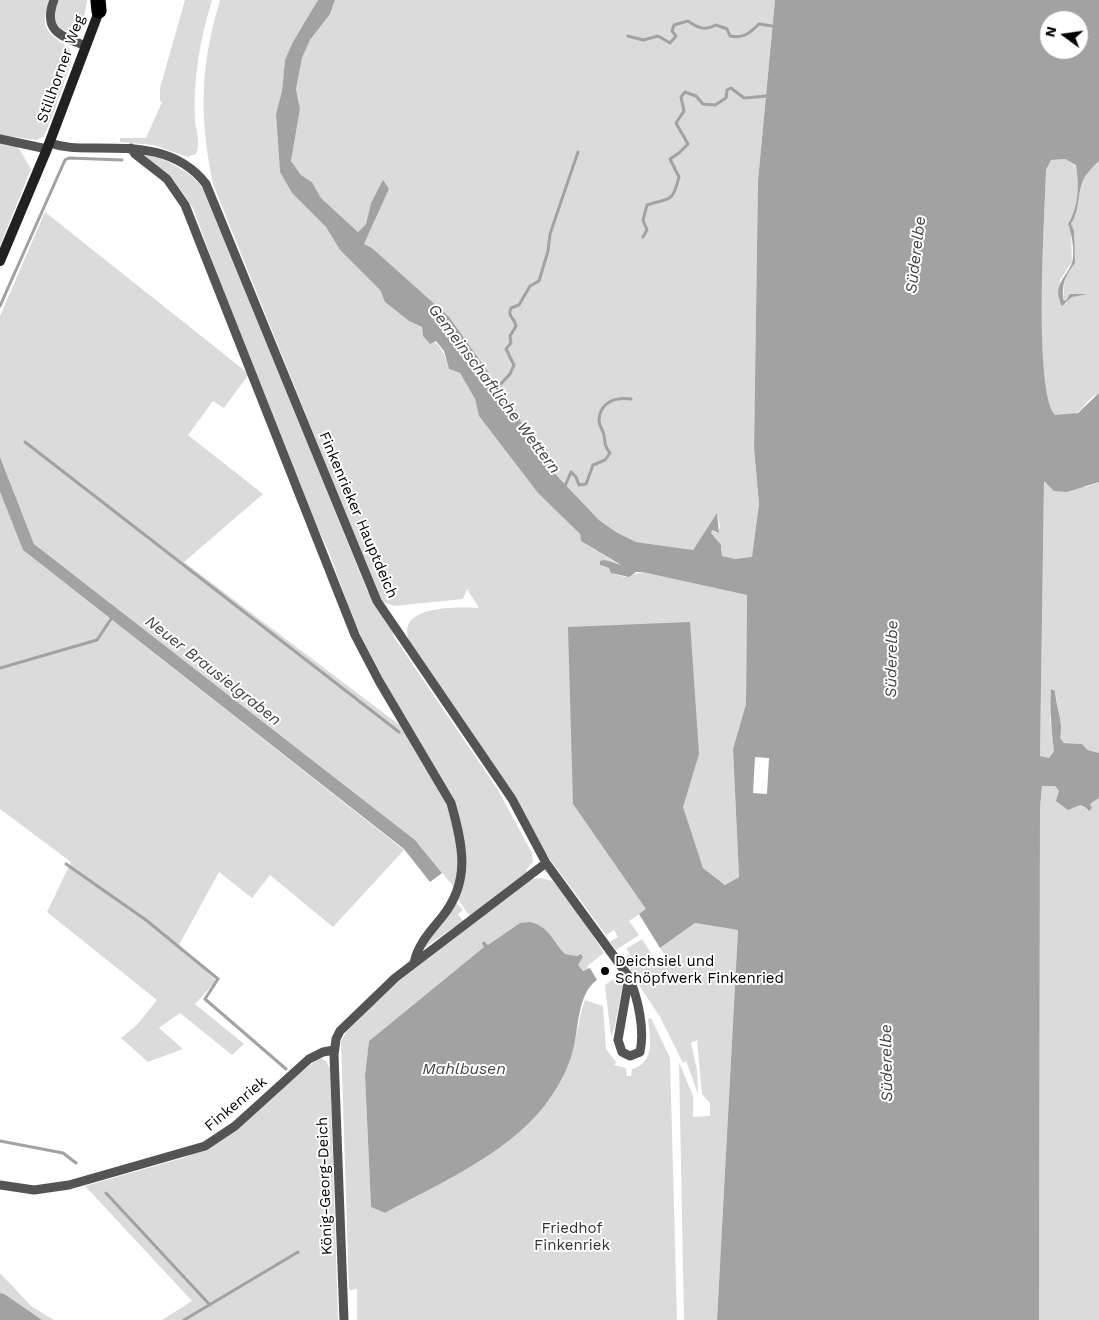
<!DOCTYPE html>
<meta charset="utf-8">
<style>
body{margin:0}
#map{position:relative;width:1099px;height:1320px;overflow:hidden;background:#fff;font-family:"Work Sans",sans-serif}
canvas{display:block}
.north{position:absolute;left:1039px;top:10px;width:50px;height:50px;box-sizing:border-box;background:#fff;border:1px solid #999;border-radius:50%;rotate:284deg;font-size:14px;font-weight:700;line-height:20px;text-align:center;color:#000}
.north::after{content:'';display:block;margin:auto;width:18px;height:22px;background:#000;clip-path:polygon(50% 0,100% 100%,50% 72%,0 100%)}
</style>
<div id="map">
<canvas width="1099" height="1320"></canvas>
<div class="north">N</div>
</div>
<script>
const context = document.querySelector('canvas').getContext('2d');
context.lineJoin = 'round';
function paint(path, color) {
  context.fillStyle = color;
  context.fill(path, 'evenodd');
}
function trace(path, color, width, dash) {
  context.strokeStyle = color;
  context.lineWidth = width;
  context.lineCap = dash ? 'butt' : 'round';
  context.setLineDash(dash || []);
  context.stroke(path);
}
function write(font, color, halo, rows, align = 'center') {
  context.font = font + ' "Work Sans",sans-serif';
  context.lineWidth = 4;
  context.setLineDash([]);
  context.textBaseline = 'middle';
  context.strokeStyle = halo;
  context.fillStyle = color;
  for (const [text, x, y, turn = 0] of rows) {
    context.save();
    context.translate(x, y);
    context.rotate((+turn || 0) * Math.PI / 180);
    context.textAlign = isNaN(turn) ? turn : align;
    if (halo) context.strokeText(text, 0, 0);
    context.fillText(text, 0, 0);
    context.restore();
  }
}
paint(new Path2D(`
 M 0,0 L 50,0 C 38,29 48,32 70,49 L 71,62 L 54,112 L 44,136 L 37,140 L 0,135 Z
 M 59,0 L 87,0 C 86,8 84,20 79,26 C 71,36 57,30 55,19 C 54,12 57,6 59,0 Z
 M 185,0 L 212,0 C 200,39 193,78 195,120 C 196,131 201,144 196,154 L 188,157 L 154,145 L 120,142 L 120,138 L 146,138 L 162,102 L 160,101 L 160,88 Z
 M 220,0 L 318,0 L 285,60 L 282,91 L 276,114 L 280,172 L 292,193 L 326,227 L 340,250 L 380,290 L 385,302 L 409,321 L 422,327 L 423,336 C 441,343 444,352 449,369 L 460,373 L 475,399 L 479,416 L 538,493 L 580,534 L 581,541 L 621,566 L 605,560 L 602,566 L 609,568 L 614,574 L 625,577 L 642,572 L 747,595 L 746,704 L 733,749 L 739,877 L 725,885 L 703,868 L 682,807 L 699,753 L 573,804 L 647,909 L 629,921 L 639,935 L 616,950 L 610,942 L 618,937 L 614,930 L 606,935 L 543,850 L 409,640 C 396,605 458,607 479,608 L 467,589 L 463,599 L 394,606 L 383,602 L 377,591 L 213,184 C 199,115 200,68 220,0 Z
 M 335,0 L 775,0 L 758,181 L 754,448 L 759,504 L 752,558 L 735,559 L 722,556 L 722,548 L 711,533 L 711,530 L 718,533 L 720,526 L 717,514 L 693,550 L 636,542 L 616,532 L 599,520 L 558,477 L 537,450 L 524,430 L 518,414 L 449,318 L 372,248 L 364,244 L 389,189 L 383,181 L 371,203 L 366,224 L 358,232 L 321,198 L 312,182 L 301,175 L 291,161 L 300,109 L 296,89 L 302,58 L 310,40 L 330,14 Z
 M 0,142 L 17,145 L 31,169 L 0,246 Z
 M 144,154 C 170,160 188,170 205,190 L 367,590 L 392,629 L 394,637 L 498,790 L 532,853 L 533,862 L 526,870 L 527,872 L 470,916 L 458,900 L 464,879 L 462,833 L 354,622 L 329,552 L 310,512 L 231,312 L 193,208 L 171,176 L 145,158 Z
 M 1065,159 L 1076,165 C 1079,185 1079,206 1068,224 L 1071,232 L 1072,262 L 1060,280 L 1059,301 L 1065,304 L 1072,297 L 1084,294 L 1071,294 L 1066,301 L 1063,300 L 1065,277 L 1075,263 L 1071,224 C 1080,210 1077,198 1082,183 C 1085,174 1093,167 1099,161 L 1099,393 C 1078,404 1087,418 1054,415 C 1033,391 1045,210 1046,170 L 1051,160 Z
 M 45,212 L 249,374 L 224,408 L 213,401 L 188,435 L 263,494 L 184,562 L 410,733 L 434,774 L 458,826 L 458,892 L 415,840 L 34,544 L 0,457 L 0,316 Z
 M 1044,481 L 1048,485 L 1086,487 L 1099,482 L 1099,753 L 1088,750 L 1082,744 L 1064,743 L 1059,738 L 1061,724 L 1055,691 L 1051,698 L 1053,712 L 1050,718 L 1054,751 L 1049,758 L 1040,756 Z
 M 0,492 L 23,550 L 404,850 L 333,927 L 270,875 L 252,898 L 219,872 L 179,945 L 216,981 L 195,1004 L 244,1044 L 232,1055 L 180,1013 L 159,1028 L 183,1049 L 148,1062 L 121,1038 L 137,1025 L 157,1000 L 47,912 L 71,862 L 0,809 Z
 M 1042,786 L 1055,786 C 1062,795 1075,804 1085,807 L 1088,811 L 1090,804 L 1099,798 L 1099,1320 L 1039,1320 L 1040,808 Z
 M 541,878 L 553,881 L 579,915 L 604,953 L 587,966 L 588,969 L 582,971 L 578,965 L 583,957 L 581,954 L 577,956 L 565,954 L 520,923 L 488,945 L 485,942 L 484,947 L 369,1041 L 365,1075 L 371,1207 L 385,1213 C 449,1178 536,1140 566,1069 C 576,1047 577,1023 585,1000 L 603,1006 L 606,1049 L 616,1062 L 614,1065 L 626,1068 L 627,1076 L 631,1076 L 632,1069 C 656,1062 650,1039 648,1019 L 651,1018 L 670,1058 L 677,1320 L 357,1320 L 357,1289 L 349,1290 L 341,1041 L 347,1031 L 391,987 L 532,879 Z
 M 456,902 L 463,910 L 458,914 L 463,921 L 424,948 Z
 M 695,923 L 738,930 L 717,1320 L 684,1320 L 679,1062 L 693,1096 L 693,1117 L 710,1116 L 710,1103 L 702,1094 L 697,1040 L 691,1043 L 697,1070 L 698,1094 L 686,1061 L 683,1063 L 660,1017 L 629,970 L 632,968 L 625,957 L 630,954 L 626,949 L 642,939 L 659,966 L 662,964 L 659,960 L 665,955 L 660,948 Z
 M 618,976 L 623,982 L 615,1026 L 611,1037 L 605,985 Z
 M 319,1058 L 325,1060 L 330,1068 L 338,1320 L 162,1320 L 192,1301 L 85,1186 L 183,1158 L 206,1149 Z
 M 0,1273 L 31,1306 L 54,1320 L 42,1320 L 0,1293 Z`), '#dbdbdb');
paint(new Path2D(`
 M 318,0 L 335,0 L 330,14 L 310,40 L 302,58 L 296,89 L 300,109 L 291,161 L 301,175 L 312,182 L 321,198 L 358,232 L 366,224 L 371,203 L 383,180 L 389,189 L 364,244 L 372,248 L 449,317 L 518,414 L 524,430 L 537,450 L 558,477 L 599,520 L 616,532 L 636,542 L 693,550 L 717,513 L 719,533 L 712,530 L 711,533 L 721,545 L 722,556 L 735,559 L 752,557 L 759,504 L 754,448 L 758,181 L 775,0 L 1099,0 L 1099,161 C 1093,167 1085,174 1082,183 C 1077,198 1080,210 1071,224 L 1074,231 L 1075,263 C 1065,276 1062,283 1063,300 L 1066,301 L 1070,294 L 1088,294 L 1072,297 L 1062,306 C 1051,285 1067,277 1072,263 C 1075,253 1072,233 1068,224 C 1079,206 1079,185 1076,165 L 1065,159 L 1051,160 L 1046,170 C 1045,210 1033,391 1055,415 L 1078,413 L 1099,393 L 1099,482 L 1067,492 L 1054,491 L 1044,481 L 1040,756 L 1049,758 L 1054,751 C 1051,729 1050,710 1051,689 L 1055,691 C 1056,707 1064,723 1060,738 L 1064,743 L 1082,744 L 1088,750 L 1099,753 L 1099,798 L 1090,804 L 1092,808 L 1089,811 L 1085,807 L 1080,805 L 1068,810 L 1056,801 L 1059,791 L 1055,786 L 1042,786 L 1040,808 L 1039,1320 L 717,1320 L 738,930 L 695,923 L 660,948 L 639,914 L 646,909 L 573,804 L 568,627 L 690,622 L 699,754 L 683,807 L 703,868 L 725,885 L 739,877 L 733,749 L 746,704 L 747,595 L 642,572 L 636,572 L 629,577 L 611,573 L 609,568 L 600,565 L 600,561 L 605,560 L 621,565 L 581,541 L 580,534 L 538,493 L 479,416 L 475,399 L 460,373 L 449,369 L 444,351 L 436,341 L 430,344 L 423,336 L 422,327 L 409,321 L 385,302 L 380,290 L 340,250 L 326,227 L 292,193 L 280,172 L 276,114 L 282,91 L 285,60 L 293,42 ZM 1049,20 L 1079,20 L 1079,50 L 1049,50 Z
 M 0,457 L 34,544 L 415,840 L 442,873 L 430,882 L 404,849 L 23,550 L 0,492 Z
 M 530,922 C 549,926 553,942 565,954 L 577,956 L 581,954 L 583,957 L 578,965 L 583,971 L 590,968 L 597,980 C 577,994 579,1028 573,1050 C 569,1066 561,1082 552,1095 C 518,1149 440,1183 385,1213 L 371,1207 L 365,1075 L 369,1041 L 484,947 L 482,943 L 484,941 L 488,945 L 520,923 Z
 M 0,1293 L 4,1294 L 42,1320 L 0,1320 Z`), '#a2a2a2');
paint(new Path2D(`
 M 755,757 L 769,758 L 767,794 L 753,793 Z`), '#fff');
trace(new Path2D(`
 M 628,36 L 643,40 L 658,36 L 670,43 L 676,36 L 672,31 L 674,25 L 688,21 C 698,28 704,31 716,25 L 727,29 L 730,36 C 743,39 750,33 759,24 L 772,26
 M 643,237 L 647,230 L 643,220 L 647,205 C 669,197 672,205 679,177 L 670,159 L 679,153 L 688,144 L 676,123 L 684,111 L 681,97 L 685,92 L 696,96 L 703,104 L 715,105 L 726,98 L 727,90 L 731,88 L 744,98 L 766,96
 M 0,306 L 65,160 L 69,158 L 122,160
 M 497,388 L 510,374 L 514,365 L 506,349 L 511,343 L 510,336 L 516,326 C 515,318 507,317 511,308 L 519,305 L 530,286 L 539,281 L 548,251 L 550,234 L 578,152
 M 25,442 L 399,732
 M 565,486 L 571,472 L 576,477 L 579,485 L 586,484 L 593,465 L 605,460 L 610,453 C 605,447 605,444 604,435 C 603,430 599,426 599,420 C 600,402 615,397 631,399
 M 0,668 L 97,640 L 113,616
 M 66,864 L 146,920 L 218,979 L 205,999 L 286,1069
 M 0,1141 L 63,1153 L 76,1163
 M 106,1193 L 210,1305
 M 184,1320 L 298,1252`), '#a2a2a2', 3);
const motorway = new Path2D(`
 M 98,0 L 99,11`);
trace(motorway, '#dbdbdb', 16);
trace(new Path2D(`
 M 54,0 C 42,31 61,36 86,46
 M 0,139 L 47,149
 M 50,143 C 64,148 77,148 92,148 C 135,148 177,147 206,184 L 377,601 L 512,799 L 546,863 L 629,977 C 638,999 645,1029 640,1052 L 630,1056 L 622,1052 L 618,1040 L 629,977
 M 131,148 L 135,154 L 167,179 L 185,205 L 355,635 L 379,681 L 451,803 C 463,846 471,881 442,917 C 430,932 418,944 414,963
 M 0,1185 L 34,1190 L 69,1185 L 205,1146 L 235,1126 L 309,1059 L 323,1052 L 334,1050
 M 344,1320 L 334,1055 L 336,1039 L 340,1031 L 395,978 L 546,863`), '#545454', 9);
trace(new Path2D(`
 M 0,261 L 47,149 L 101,6`), '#212121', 10);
trace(motorway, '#000', 15);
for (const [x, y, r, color] of [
 [605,971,5,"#000"]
]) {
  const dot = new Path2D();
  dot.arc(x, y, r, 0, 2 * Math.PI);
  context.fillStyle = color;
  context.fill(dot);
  trace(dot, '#fff', 2);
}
write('15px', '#000', '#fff', [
 ["Stillhorner Weg",61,69,-70],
 ["Finkenrieker Hauptdeich",358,515,67],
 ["Finkenriek",236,1104,-40],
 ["König-Georg-Deich",325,1186,-92]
]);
write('15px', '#000', '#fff', [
 ["Deichsiel und",615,962],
 ["Schöpfwerk Finkenried",615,979]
], 'left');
write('15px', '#323232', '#fff', [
 ["Friedhof",572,1229],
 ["Finkenriek",572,1246]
]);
write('italic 16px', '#434343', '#fff', [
 ["Süderelbe",916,255,-83],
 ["Gemeinschaftliche Wettern",494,389,53],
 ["Süderelbe",892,659,-89],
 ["Neuer Brausielgraben",213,671,38],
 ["Süderelbe",887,1063,-91],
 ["Mahlbusen",464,1069]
]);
</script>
